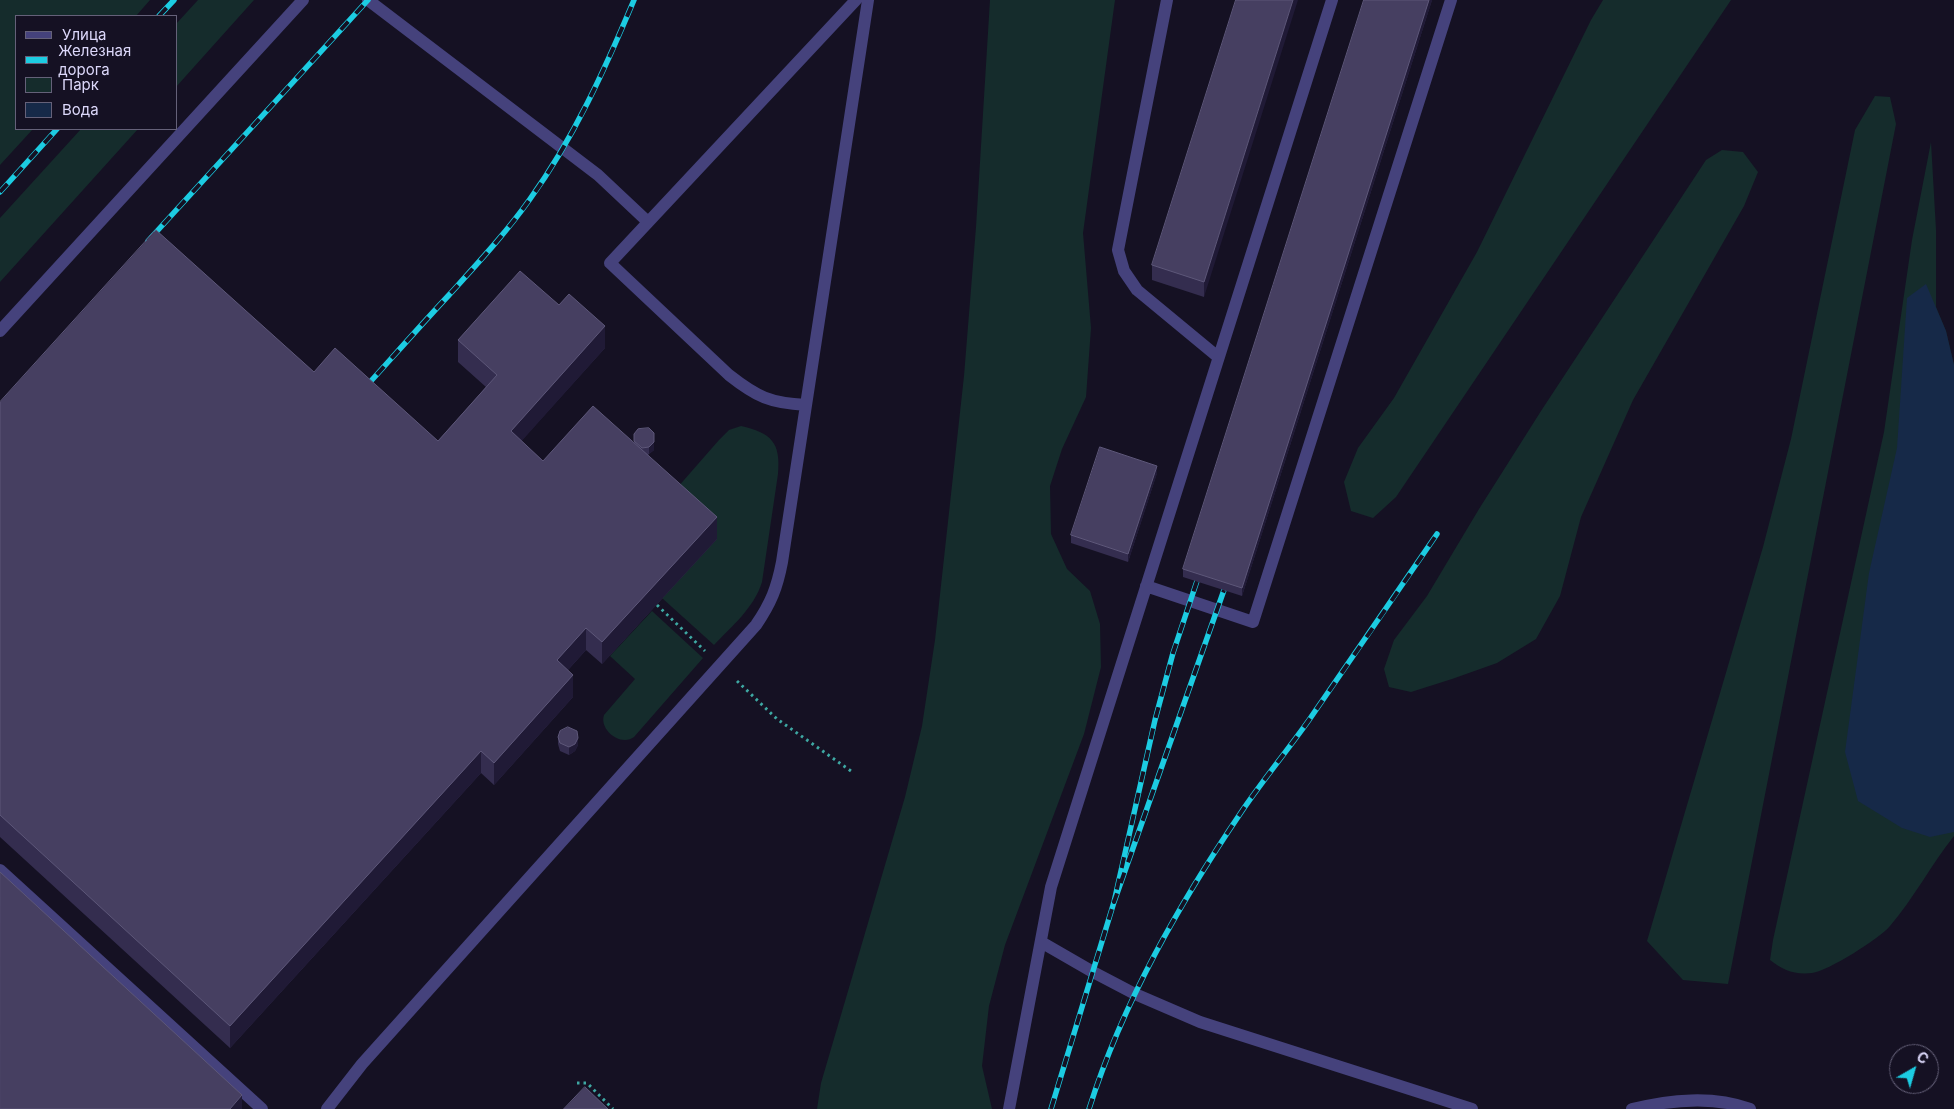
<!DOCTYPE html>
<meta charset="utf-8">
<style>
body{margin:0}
#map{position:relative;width:1954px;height:1109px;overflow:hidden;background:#151123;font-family:Inter,sans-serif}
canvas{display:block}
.legend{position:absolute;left:15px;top:15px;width:162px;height:115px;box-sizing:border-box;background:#151123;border:1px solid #656179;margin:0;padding:6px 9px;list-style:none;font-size:15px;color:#dcd8fa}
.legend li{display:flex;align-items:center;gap:10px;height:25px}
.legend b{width:25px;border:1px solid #656179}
.north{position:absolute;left:1889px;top:1044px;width:50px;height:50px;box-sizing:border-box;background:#151123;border:1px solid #656179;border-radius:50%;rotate:38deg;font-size:14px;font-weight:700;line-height:20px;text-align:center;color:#dcd8fa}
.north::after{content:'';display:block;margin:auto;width:18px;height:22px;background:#1ccce2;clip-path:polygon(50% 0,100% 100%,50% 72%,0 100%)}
</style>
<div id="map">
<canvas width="1954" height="1109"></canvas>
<ul class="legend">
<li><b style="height:6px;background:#45427c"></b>Улица</li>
<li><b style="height:6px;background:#1ccce2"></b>Железная дорога</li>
<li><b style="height:14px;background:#152c2c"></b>Парк</li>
<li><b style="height:14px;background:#162948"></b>Вода</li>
</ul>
<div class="north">С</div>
</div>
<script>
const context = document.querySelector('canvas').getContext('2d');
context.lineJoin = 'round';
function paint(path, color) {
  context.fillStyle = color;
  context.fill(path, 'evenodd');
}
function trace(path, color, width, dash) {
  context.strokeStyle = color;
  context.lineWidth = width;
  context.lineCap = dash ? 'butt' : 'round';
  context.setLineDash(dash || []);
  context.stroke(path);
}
paint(new Path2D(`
 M 0,0 L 150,0 L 136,16 L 16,16 L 16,129 L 33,129 L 0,165 Z
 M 198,0 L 254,0 L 176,87 L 176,24 Z
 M 990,0 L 1115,0 L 1083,233 L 1091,328 L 1086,397 L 1062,449 L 1050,486 L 1051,534 L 1067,569 L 1090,591 L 1100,624 L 1101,667 L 1084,734 L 1005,945 L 989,1006 L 982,1066 L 992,1109 L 817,1109 L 821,1083 L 905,797 L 922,726 L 935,640 L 964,376 L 976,227 Z
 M 1603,0 L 1731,0 L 1396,497 L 1373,518 L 1351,511 L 1344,482 L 1358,448 L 1394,398 L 1477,252 L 1591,20 Z
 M 1875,96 L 1890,97 L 1896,124 L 1728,984 L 1683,980 L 1647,941 L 1763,547 L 1791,439 L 1855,130 Z
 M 81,129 L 138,129 L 0,282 L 0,218 Z
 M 1931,142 L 1936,230 L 1936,307 L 1946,331 L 1954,365 L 1954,836 C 1931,865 1914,898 1890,926 C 1879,939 1828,971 1812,973 C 1794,975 1783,970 1770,960 L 1773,940 L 1884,432 L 1912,240 Z
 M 1722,150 L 1743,152 L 1758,172 L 1744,206 L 1633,400 L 1581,517 L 1560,596 L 1536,639 L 1497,663 L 1452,679 L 1411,692 L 1389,687 L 1384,669 L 1394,640 L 1427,596 L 1479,509 L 1541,411 L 1706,160 Z
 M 741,426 C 771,433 781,442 778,474 L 762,582 C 754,608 732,626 714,645 L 662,598 L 670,496 L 719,440 L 729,430 Z
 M 652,611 L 703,658 L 634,737 C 621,747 599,730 604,715 L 635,679 L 610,656 Z`), '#152c2c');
paint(new Path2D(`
 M 1926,284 L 1946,331 L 1954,365 L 1954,832 L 1930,837 L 1902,828 L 1858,801 L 1845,752 L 1869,573 L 1897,448 L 1907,298 Z`), '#162948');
trace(new Path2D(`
 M 657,605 L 705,651
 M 737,681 L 777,719 L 851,771
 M 577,1083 L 587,1083 L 613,1109`), '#3ea8a3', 3, [2.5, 4]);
trace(new Path2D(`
 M 368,0 L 598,175 L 648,222
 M 1167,0 L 1118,250 L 1124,271 L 1137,290 L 1218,357
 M 0,331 L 303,0
 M 806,405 C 770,403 757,397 729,375 L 610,263 L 856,0
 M 1146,586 L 1253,622 L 1451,0
 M 0,870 L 262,1109
 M 1041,942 L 1093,972 L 1135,994 L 1200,1022 L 1472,1109
 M 327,1109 L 362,1064 L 756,625 C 771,603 777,588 782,562 L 868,0
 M 1009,1109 L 1051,887 L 1332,0
 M 1632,1109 C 1670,1100 1712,1095 1750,1109`), '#45427c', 12);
const rail = new Path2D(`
 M 159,16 L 174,0
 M 0,192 L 57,129
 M 148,241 L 368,0
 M 362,391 C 391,359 420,326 449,295 C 477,264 506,233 530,199 C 574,138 605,69 634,0
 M 1197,581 L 1173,653 L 1155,720 L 1114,902 L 1224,590
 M 1051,1109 L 1114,902
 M 1089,1109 C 1123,1002 1179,904 1242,811 C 1263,780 1287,751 1309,720 C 1352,658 1395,596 1437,534`);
trace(rail, '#1ccce2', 5.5);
trace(rail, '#151123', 4, [11]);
paint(new Path2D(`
 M 1236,0 L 1204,297 L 1152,280 L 1152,265 Z
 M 1364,0 L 1432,0 L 1242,596 L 1183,577 L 1183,569 Z
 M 458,340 L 605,348 L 521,441 L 543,461 L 634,442 L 634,434 L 654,450 L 649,454 L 648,455 L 717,539 L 602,664 L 586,650 L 568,670 L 573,697 L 494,785 L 481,773 L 230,1048 L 0,837 L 0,402 L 438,441 L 486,387 L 458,362 Z
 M 1157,473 L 1128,562 L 1071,543 L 1071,535 Z
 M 558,737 L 578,745 L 575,751 L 569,755 L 560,751 L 558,744 Z`), '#342d4f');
paint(new Path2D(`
 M 1293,0 L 1298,0 L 1204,297 L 1204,282 Z
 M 1429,0 L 1432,0 L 1242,596 L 1242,588 Z
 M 605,326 L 605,348 L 511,453 L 511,431 Z
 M 654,442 L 654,450 L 649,454 L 649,447 Z
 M 1157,466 L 1157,473 L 1128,562 L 1128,554 Z
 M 717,517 L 717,539 L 602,664 L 602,642 Z
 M 586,628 L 586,650 L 557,682 L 557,660 Z
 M 573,675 L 573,697 L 494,785 L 494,763 Z
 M 578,738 L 578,745 L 575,751 L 569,755 L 569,747 Z
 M 481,751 L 481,773 L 230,1048 L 230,1026 Z
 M 242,1095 L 242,1109 L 230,1109 Z`), '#201a36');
const building = new Path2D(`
 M 1236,0 L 1293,0 L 1204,282 L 1152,265 Z
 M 1364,0 L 1429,0 L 1242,588 L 1183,569 Z
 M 156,230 L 314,372 L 335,348 L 438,441 L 497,375 L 458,340 L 520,271 L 559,305 L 569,294 L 605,326 L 511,431 L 543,461 L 593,406 L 717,517 L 602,642 L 586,628 L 557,660 L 573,675 L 494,763 L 481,751 L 230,1026 L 0,815 L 0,402 Z
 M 649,428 L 654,433 L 654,442 L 649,447 L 642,448 L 634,441 L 634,434 L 638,429 Z
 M 1100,447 L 1157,466 L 1128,554 L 1071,535 Z
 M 568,727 L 577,731 L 578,738 L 575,744 L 569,747 L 560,743 L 558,737 L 560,731 Z
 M 0,872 L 242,1095 L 230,1109 L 0,1109 Z
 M 585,1087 L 608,1109 L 564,1109 Z`);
paint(building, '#463f61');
trace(building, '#5d5779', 1);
</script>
